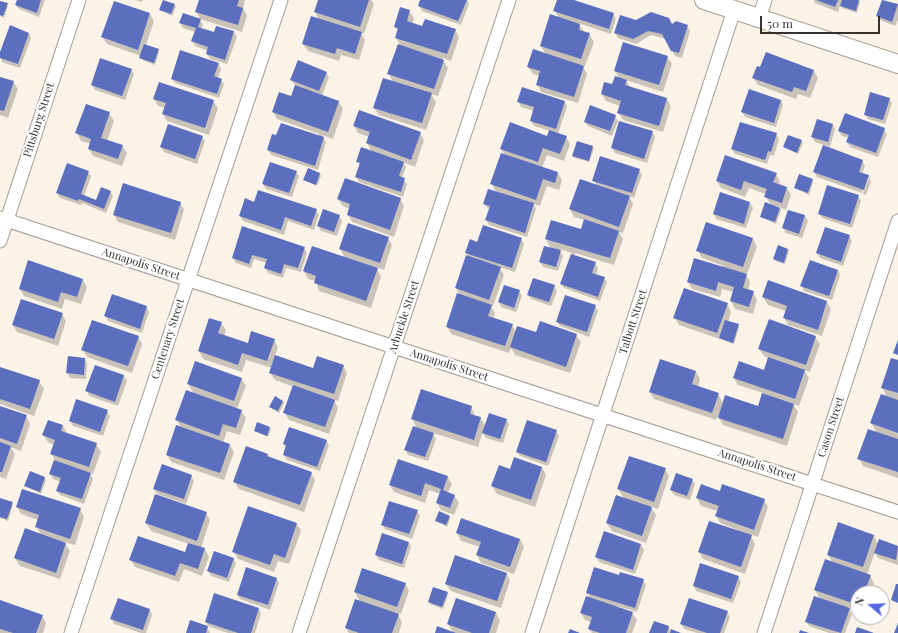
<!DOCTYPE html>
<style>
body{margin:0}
#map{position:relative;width:898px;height:633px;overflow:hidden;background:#fcf3e8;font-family:"Playfair Display",serif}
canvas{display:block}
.north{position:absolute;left:850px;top:585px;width:40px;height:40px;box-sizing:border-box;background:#fff;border:1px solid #aeadab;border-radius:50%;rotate:289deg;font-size:11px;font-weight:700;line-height:16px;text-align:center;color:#35312d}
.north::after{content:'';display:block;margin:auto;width:14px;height:18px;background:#5267dd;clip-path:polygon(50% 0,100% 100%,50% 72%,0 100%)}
.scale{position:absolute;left:760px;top:16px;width:120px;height:18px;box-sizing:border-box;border:2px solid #35312d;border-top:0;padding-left:5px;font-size:12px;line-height:14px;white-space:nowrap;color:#35312d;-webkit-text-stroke:3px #fff;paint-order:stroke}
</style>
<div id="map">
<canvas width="898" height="633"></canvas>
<div class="north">N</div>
<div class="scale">50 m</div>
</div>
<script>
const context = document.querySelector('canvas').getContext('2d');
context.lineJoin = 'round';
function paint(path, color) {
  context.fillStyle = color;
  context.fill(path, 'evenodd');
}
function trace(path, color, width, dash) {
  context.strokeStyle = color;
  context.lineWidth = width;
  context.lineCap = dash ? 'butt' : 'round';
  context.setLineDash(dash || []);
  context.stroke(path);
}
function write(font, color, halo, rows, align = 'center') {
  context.font = font + ' "Playfair Display",serif';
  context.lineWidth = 4;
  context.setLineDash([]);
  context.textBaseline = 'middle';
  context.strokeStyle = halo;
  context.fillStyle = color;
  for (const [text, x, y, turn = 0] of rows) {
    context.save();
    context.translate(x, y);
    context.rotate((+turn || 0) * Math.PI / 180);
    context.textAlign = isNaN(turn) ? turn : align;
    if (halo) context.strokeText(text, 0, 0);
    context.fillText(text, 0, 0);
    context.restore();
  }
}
paint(new Path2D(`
 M 18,0 L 45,0 L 39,17 L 19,9 L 16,5 Z
 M 135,0 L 143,0 L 142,2 Z
 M 200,0 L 245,0 L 243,8 L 247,16 L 242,32 L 200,19 L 196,11 Z
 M 319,0 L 371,0 L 374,4 L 364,34 L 361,33 L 365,40 L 359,60 L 341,55 L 339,61 L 308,51 L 303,44 L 319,20 L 315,12 Z
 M 422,0 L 467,0 L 469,4 L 461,25 L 422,11 L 419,6 Z
 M 558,0 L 571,0 L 613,14 L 616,19 L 611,34 L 578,23 L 584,32 L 589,34 L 594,42 L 585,66 L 582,65 L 587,74 L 578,103 L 541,92 L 537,84 L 540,76 L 533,74 L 528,67 L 546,55 L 541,46 L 559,18 L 555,11 Z
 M 814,0 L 859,0 L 860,2 L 857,13 L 842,8 L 840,5 L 838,12 L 815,3 Z
 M 883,0 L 898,5 L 898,20 L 895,26 L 880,20 L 877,16 Z
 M 0,2 L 8,6 L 4,18 L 0,16 Z
 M 174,5 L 176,7 L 172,16 L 161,10 Z
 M 409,11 L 414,18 L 412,24 L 423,27 L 455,30 L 459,37 L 451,61 L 442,58 L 448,68 L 438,96 L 431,94 L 436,102 L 426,130 L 379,115 L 374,108 L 393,82 L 389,74 L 401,46 L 396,38 L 398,31 L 395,27 Z
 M 150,14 L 154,21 L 146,45 L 159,52 L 155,65 L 142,60 L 141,56 L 107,44 L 102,37 Z
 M 200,20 L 203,25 L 201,29 L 215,33 L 217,27 L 234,32 L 237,37 L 227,64 L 210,59 L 207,54 L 208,51 L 195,46 L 192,41 L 195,32 L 183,28 L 180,23 Z
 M 636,21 L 687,26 L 690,31 L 682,58 L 675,56 L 666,39 L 651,35 L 636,44 L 618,38 L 615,33 Z
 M 29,33 L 31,38 L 20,68 L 2,62 L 0,55 Z
 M 667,57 L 672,64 L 663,92 L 626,80 L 630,87 L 667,99 L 671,106 L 663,132 L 623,120 L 618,112 L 620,106 L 606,101 L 602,94 L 619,79 L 615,71 Z
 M 218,64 L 221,69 L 218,78 L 221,80 L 224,84 L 219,98 L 175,83 L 172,79 Z
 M 131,69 L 134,74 L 125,100 L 95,90 L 92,85 Z
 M 814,71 L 818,78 L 810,98 L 798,94 L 796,99 L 758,85 L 753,78 Z
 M 326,73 L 329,77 L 322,96 L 339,102 L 343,109 L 333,139 L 322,135 L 326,142 L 318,170 L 271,155 L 268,150 L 318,136 L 319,134 L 277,119 L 273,112 L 292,97 L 296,86 L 291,80 Z
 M 0,78 L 13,82 L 18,89 L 8,118 L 0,115 Z
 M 154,99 L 213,101 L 218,108 L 209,135 L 167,121 L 163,114 L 165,108 L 158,106 Z
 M 889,99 L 892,103 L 885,124 L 868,119 L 865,114 Z
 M 781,100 L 783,105 L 776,127 L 745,117 L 742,112 Z
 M 564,101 L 567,106 L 558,134 L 566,137 L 570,144 L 564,161 L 547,155 L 542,168 L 558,173 L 562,180 L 559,190 L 547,186 L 540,206 L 534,204 L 536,209 L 527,237 L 489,225 L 486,220 L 490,210 L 484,204 L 496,192 L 492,184 L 505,155 L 501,149 L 548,137 L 550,131 L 534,126 L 531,121 L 534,111 L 521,107 L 519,102 Z
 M 109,113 L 114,121 L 107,141 L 122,146 L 127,153 L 122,166 L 93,156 L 89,149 L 91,144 L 81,141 L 77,133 Z
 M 615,116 L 618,121 L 612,136 L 588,126 L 585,122 Z
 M 354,125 L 420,133 L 424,140 L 415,167 L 403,162 L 406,167 L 402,178 L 407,184 L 403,197 L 359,182 L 356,177 L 360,166 L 358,162 L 372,152 L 367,143 L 369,137 L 358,133 Z
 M 833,125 L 835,129 L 830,147 L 815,142 L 812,137 Z
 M 884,129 L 887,134 L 878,157 L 850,147 L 847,142 L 849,138 L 842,136 L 839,131 Z
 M 652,132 L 655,137 L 647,163 L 615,153 L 612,148 Z
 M 776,134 L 779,139 L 774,156 L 770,155 L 767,164 L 735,154 L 732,149 Z
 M 202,137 L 205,141 L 197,164 L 164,152 L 161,147 Z
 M 801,141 L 803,143 L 798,154 L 785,147 Z
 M 592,147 L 594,149 L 589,162 L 575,158 L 573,156 Z
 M 862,161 L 865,165 L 862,174 L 868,176 L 871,181 L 866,195 L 863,194 L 869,178 L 867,178 L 862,193 L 817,177 L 814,172 Z
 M 639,170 L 642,175 L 634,198 L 629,196 L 633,204 L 623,233 L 619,232 L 623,239 L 614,265 L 575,253 L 574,256 L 595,263 L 598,268 L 596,275 L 604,278 L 607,282 L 600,301 L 564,288 L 561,284 L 572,253 L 559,249 L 563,256 L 558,271 L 543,267 L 540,262 L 551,249 L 546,239 L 581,231 L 585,220 L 574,217 L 570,209 L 596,185 L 594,180 Z
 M 88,172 L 91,176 L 84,196 L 96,201 L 111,192 L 113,196 L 106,213 L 82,203 L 81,205 L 60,198 L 57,193 Z
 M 296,172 L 299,176 L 292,197 L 266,189 L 263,184 Z
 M 320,174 L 321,176 L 317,186 L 305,180 Z
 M 776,174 L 780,182 L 779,185 L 787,188 L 791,195 L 786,210 L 779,207 L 781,210 L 776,224 L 761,217 L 771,205 L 766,197 L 766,194 L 749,188 L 745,197 L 721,188 L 717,181 Z
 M 812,180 L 813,182 L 809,195 L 795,188 Z
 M 720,194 L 750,203 L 753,208 L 746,228 L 716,219 L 714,214 Z
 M 858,196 L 861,201 L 852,228 L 822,218 L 819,213 Z
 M 400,198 L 404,206 L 394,237 L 352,222 L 348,215 L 350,209 L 343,206 L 338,199 Z
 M 180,202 L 184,210 L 175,240 L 118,222 L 114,215 Z
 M 255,203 L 316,210 L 319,215 L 314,230 L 288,221 L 284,235 L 243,221 L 240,216 Z
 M 788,211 L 805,216 L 808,221 L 802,238 L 786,233 L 783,228 Z
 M 339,216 L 342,221 L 337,236 L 321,231 L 318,226 Z
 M 707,224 L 753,239 L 757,247 L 747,274 L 745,273 L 750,282 L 748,291 L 753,292 L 757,300 L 753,314 L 735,309 L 731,301 L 734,292 L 722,289 L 720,297 L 692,289 L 688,282 L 724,266 L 702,258 L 698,251 Z
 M 243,228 L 304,248 L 307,253 L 301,272 L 286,268 L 283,278 L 268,273 L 265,268 L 267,263 L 254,259 L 251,268 L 236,263 L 233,258 Z
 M 849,236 L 852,241 L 843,266 L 820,258 L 817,253 Z
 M 388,238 L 392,245 L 384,270 L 376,267 L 381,277 L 371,308 L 319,291 L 316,281 L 308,279 L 304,271 L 345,258 L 340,249 Z
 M 521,239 L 524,244 L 515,272 L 499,267 L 504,275 L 493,306 L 491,306 L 495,313 L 493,319 L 512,325 L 516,332 L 576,335 L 581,342 L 570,373 L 515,355 L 511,348 L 509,353 L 451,334 L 447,326 L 460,295 L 456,288 L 469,257 L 466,252 L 478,243 Z
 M 788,249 L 789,251 L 785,264 L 775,261 L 774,259 Z
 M 29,261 L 83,280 L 87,287 L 81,304 L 65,299 L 62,309 L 24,296 L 20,289 Z
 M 838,270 L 840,275 L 832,300 L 804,291 L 802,286 Z
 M 504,286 L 519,291 L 522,296 L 516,312 L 501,307 L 499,302 Z
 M 554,286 L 557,291 L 551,306 L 531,299 L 528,295 Z
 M 112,295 L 147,307 L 149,312 L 142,333 L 108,321 L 105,316 Z
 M 763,297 L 827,302 L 831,309 L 822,336 L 788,325 L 784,318 L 786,311 L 768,305 Z
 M 727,304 L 731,312 L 728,322 L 739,327 L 734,344 L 679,325 L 675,318 Z
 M 595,306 L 598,311 L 589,337 L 560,326 L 557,322 Z
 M 62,314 L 66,321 L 58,346 L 17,332 L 13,325 Z
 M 221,323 L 226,330 L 224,336 L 248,344 L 274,340 L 278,347 L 275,356 L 314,369 L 343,366 L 347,373 L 338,401 L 334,400 L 338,408 L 329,434 L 289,420 L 285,413 L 294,387 L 275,380 L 270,373 L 272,368 L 246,360 L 242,372 L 203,359 L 199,351 Z
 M 138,337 L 142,344 L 132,373 L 87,357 L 83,350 Z
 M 815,337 L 820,344 L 810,372 L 804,370 L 809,378 L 799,406 L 793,404 L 798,412 L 787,446 L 723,425 L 718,416 L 716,420 L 654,399 L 650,392 L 661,360 L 696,372 L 700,379 L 698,387 L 718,394 L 723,403 L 758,407 L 763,393 L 738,385 L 734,378 L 764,371 L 769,358 L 764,356 L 759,349 Z
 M 68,357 L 85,359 L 87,363 L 86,379 L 70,378 L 67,373 Z
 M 898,361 L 898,478 L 863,466 L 859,458 L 877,433 L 871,423 L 887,397 L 882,387 Z
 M 95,366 L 124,376 L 127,381 L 118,406 L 89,396 L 87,391 Z
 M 0,368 L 39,381 L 44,389 L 34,416 L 0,404 Z
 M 241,378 L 246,386 L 237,409 L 241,411 L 246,418 L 240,435 L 227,431 L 223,443 L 230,445 L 234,452 L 224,480 L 171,462 L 167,454 L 181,428 L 177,420 L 194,394 L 188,384 Z
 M 283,401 L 284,403 L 279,413 L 272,409 L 271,407 Z
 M 0,407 L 26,416 L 30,424 L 21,451 L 10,447 L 15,454 L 6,479 L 0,477 Z
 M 471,407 L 475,416 L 481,418 L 485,426 L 506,419 L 509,424 L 503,443 L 486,438 L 483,432 L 478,447 L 417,428 L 412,419 Z
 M 107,411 L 110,416 L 103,436 L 73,426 L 70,421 Z
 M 48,421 L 63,426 L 67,433 L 96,444 L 101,452 L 93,474 L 89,472 L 93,479 L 84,504 L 60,495 L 57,491 L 61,482 L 53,479 L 50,474 L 56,462 L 51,453 L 54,445 L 48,442 L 43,435 Z
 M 270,428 L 271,430 L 268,437 L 255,431 Z
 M 556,431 L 559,436 L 548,466 L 520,456 L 517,452 Z
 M 433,434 L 436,439 L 428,461 L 408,455 L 406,450 Z
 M 326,440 L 329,445 L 320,471 L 287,460 L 284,455 L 286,448 L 284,444 Z
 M 268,454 L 270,458 L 311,473 L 315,480 L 304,512 L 239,489 L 234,481 Z
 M 542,468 L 546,475 L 535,507 L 497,494 L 492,486 L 510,470 Z
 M 665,469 L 669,476 L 658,509 L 650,506 L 656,515 L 646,543 L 612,531 L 607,523 L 624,498 L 618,489 Z
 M 191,476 L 194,481 L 186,504 L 157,494 L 154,489 Z
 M 447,476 L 452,484 L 448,493 L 454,495 L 459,503 L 454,515 L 441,510 L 437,503 L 440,494 L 429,490 L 425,503 L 394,492 L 390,485 Z
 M 45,478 L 46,480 L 41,494 L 25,486 Z
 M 692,480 L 695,484 L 690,500 L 674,495 L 671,490 Z
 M 720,492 L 764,500 L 768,507 L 758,537 L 750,534 L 755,544 L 745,574 L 703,559 L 699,552 L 737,531 L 738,530 L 720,523 L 716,516 L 718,511 L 701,506 L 697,498 Z
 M 0,499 L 13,505 L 8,521 L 0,518 Z
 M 17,507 L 80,509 L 84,517 L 75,545 L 64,542 L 70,551 L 60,579 L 20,566 L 15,558 L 41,535 L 36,526 L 38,520 L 21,514 Z
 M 417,511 L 420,516 L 412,539 L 385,529 L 382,525 Z
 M 206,513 L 210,520 L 201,548 L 205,549 L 209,557 L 202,576 L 184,569 L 179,582 L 135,567 L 131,560 L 186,553 L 189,544 L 151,531 L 146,523 Z
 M 449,517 L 450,519 L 447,527 L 436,520 Z
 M 297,524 L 301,531 L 289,564 L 278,561 L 274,572 L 238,559 L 234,552 Z
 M 605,532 L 641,545 L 644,550 L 635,574 L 599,562 L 596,557 Z
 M 457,533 L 520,539 L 524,547 L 514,574 L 481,563 L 477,555 L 480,547 L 461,541 Z
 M 874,536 L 878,544 L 880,540 L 898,547 L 898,565 L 878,558 L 875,552 L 867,575 L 870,576 L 874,583 L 871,593 L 858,593 L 858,611 L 848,607 L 852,614 L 845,633 L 829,633 L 809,626 L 806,621 L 820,599 L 815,590 L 833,563 L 828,555 Z
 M 409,543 L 411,547 L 404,568 L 379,560 L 376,555 Z
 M 214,552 L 233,558 L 236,563 L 229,582 L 211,576 L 208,571 Z
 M 506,573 L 510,581 L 501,608 L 451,591 L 446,584 Z
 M 620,576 L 643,580 L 646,585 L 637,612 L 617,606 L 616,608 L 632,613 L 637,620 L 632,633 L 592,633 L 589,629 L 591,622 L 585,620 L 581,613 L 591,599 L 587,593 Z
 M 738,577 L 741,582 L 733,603 L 696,591 L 694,586 Z
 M 277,579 L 279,583 L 270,610 L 240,599 L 238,595 Z
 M 405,583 L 409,591 L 401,614 L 397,613 L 402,622 L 399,633 L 349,633 L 346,628 L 360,602 L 355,592 Z
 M 447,593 L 448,595 L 443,609 L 430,604 L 429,602 Z
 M 118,599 L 150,610 L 152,615 L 146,633 L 141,633 L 114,624 L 112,619 Z
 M 0,601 L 42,616 L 46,623 L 43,633 L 0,633 Z
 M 259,609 L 261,614 L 255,633 L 228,633 L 208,626 L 206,622 Z
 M 727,612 L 730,617 L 724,633 L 697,633 L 684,629 L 681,624 Z
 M 496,613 L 500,620 L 496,633 L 436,633 L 453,633 L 448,624 Z
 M 207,627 L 210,633 L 187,633 Z
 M 669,627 L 671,632 L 679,633 L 650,633 Z`), '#0003');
paint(new Path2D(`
 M 17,0 L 41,0 L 37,13 L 15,5 Z
 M 163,0 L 175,4 L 171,14 L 159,10 Z
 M 199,0 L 239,0 L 237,6 L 243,8 L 238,25 L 195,12 Z
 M 318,0 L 369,0 L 360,27 L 314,12 Z
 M 420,0 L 467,0 L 458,21 L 418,6 Z
 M 557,0 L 574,0 L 614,13 L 609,29 L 553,11 Z
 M 816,0 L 838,0 L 835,7 Z
 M 842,0 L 859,0 L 856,11 L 840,6 Z
 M 882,0 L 898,4 L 892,22 L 876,16 Z
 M 0,1 L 8,3 L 3,16 L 0,15 Z
 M 114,1 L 150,13 L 138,50 L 101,37 Z
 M 400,7 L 410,10 L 407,21 L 422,26 L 425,19 L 456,29 L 447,54 L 395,38 L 398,28 L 394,27 Z
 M 651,12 L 669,18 L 672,24 L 676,21 L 688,25 L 679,53 L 671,51 L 662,34 L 648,31 L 633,39 L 614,33 L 620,15 L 636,20 Z
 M 183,13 L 201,19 L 198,27 L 214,32 L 216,26 L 234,31 L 225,60 L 206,54 L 208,47 L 191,41 L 196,28 L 179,23 Z
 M 550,14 L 580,24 L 579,30 L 590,33 L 581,59 L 540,46 Z
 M 311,16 L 362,32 L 355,54 L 337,48 L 335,54 L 302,44 Z
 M 10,25 L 29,33 L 18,64 L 0,58 L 0,52 Z
 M 623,42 L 668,56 L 659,85 L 614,71 Z
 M 144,44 L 159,49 L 154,63 L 139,58 Z
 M 398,44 L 444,60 L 434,89 L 387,74 Z
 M 533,49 L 584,66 L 574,97 L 536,85 L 540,71 L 527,67 Z
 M 180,50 L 219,63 L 214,76 L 222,79 L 217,94 L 171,79 Z
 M 766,52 L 814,70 L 806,91 L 794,87 L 792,92 L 752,78 L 757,66 L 760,67 Z
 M 100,58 L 132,69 L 122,96 L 91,85 Z
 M 298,60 L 327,72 L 319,91 L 290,80 Z
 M 615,76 L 627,80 L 625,85 L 667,98 L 659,126 L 617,113 L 621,101 L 601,94 L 604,82 L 612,84 Z
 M 0,77 L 14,81 L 4,111 L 0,110 Z
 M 383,78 L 432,93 L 422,123 L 373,108 Z
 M 159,82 L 214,100 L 205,128 L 162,114 L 166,103 L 153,99 Z
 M 295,85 L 339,101 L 328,132 L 272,112 L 279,92 L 291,96 Z
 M 522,87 L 565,101 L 556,129 L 530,121 L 534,107 L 517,102 Z
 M 749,89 L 781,100 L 774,123 L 741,112 Z
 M 870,92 L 890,98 L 883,120 L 864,115 Z
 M 86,104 L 110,112 L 101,138 L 123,145 L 118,159 L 88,149 L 91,139 L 75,133 Z
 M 590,105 L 616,115 L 610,131 L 584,122 Z
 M 359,110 L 421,132 L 411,160 L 366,143 L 370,132 L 353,126 Z
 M 845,113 L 885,128 L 876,153 L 846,142 L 849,135 L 838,131 Z
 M 817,119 L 833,124 L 828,142 L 811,137 Z
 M 619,121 L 653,131 L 644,159 L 611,148 Z
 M 510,122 L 547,136 L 549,130 L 567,136 L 560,154 L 543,148 L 538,162 L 500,149 Z
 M 740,122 L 777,133 L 771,152 L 768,151 L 765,160 L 731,149 Z
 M 281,123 L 324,137 L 315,166 L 267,150 L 272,134 L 276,135 Z
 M 168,124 L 203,136 L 195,159 L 160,147 Z
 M 788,135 L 802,140 L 797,153 L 783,147 Z
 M 577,141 L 593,146 L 589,161 L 572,156 Z
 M 823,145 L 863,160 L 859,172 L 869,175 L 864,190 L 813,172 Z
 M 361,147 L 404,162 L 399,176 L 405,178 L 401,192 L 355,177 L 360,163 L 356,162 Z
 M 501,153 L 558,172 L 555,183 L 543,179 L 536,200 L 490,184 Z
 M 725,155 L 777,173 L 773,182 L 787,187 L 782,203 L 764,197 L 767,189 L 744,181 L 741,190 L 716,181 Z
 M 600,156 L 640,169 L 632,193 L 592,181 Z
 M 270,162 L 297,171 L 289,193 L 262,184 Z
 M 67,163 L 89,171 L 81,194 L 96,200 L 101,187 L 111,191 L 104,209 L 79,199 L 78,201 L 56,193 Z
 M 308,168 L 320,173 L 316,185 L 303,180 Z
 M 799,174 L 813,179 L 808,193 L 794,188 Z
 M 345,178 L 401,198 L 390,230 L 347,215 L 350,204 L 337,199 Z
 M 580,179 L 630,196 L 619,227 L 569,209 Z
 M 123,183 L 181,202 L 171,233 L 113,215 Z
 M 827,185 L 859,195 L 850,224 L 818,214 Z
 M 488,189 L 534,203 L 525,233 L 485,220 L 490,206 L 483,204 Z
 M 258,190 L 317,209 L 311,226 L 285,217 L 281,230 L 239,216 L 245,198 L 254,202 Z
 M 720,192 L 750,202 L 744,224 L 713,214 Z
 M 765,202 L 780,208 L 775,222 L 760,217 Z
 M 323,209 L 340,215 L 334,232 L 317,226 Z
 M 788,210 L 805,215 L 799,234 L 782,228 Z
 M 584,219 L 619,231 L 610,258 L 545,239 L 551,220 L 581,229 Z
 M 706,222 L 753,238 L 743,267 L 696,251 Z
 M 348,223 L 389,237 L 380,263 L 339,249 Z
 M 483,225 L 522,238 L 512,268 L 465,253 L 470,239 L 477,242 Z
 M 242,226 L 305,247 L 298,268 L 284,264 L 281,274 L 264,268 L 267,259 L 252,255 L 249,264 L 232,258 Z
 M 825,227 L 850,235 L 841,262 L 816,253 Z
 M 778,245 L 788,249 L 784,263 L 773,259 Z
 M 312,246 L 378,268 L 366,301 L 314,283 L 316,276 L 303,271 Z
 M 544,246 L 561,250 L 556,267 L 539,262 Z
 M 571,254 L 596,262 L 592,273 L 605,277 L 598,297 L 560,284 Z
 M 466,255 L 501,267 L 489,300 L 455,288 Z
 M 694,258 L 747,274 L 743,288 L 754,291 L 749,307 L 730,301 L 734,287 L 718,282 L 716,291 L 687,282 Z
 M 28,260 L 83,279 L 77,297 L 61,292 L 58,302 L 19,289 Z
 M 810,260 L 838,270 L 829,296 L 800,286 Z
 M 533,278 L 555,285 L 549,302 L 527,295 Z
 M 768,280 L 827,301 L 818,330 L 783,318 L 787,306 L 762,297 Z
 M 504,285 L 520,290 L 514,308 L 498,302 Z
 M 684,288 L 728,303 L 717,333 L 673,318 Z
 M 457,293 L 492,305 L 488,316 L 513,324 L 505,346 L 446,327 Z
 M 112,294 L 147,306 L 140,329 L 104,316 Z
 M 565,295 L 596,305 L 587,332 L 556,322 Z
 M 21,299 L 63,313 L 54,339 L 12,325 Z
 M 209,318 L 222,322 L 218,333 L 248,343 L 251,331 L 275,339 L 267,361 L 242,353 L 238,365 L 198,351 Z
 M 769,319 L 816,336 L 806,365 L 758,349 Z
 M 92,320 L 139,336 L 128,366 L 81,350 Z
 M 725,320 L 739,324 L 733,343 L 719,338 Z
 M 540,321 L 577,334 L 566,367 L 510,347 L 517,326 L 536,332 Z
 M 898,340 L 898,355 L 893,353 Z
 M 275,355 L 313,368 L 317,356 L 344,365 L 334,394 L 269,373 Z
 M 68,356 L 85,358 L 84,375 L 66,373 Z
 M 768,357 L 805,370 L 795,399 L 733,378 L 739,361 L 764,370 Z
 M 891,358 L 898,360 L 898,393 L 881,388 Z
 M 660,359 L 696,371 L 692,384 L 719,393 L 712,413 L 649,392 Z
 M 195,361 L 242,378 L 234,401 L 187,384 Z
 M 95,365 L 124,375 L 115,402 L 85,391 Z
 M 0,367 L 40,380 L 30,409 L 0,399 Z
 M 293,385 L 335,400 L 325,427 L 283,413 Z
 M 421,389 L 472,406 L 470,414 L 481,417 L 474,440 L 411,419 Z
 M 186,390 L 242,410 L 236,428 L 223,424 L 219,436 L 175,420 Z
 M 762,393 L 794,404 L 783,439 L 718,418 L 725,395 L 758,406 Z
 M 881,394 L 898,400 L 898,433 L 870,423 Z
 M 275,396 L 283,401 L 278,411 L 269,407 Z
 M 76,399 L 108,410 L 100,432 L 69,421 Z
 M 0,406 L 27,415 L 17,444 L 0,438 Z
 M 489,413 L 507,419 L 500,439 L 482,433 Z
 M 48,420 L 63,425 L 61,431 L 97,443 L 89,467 L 50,454 L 55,440 L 42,435 Z
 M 527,420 L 557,430 L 546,462 L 516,452 Z
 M 257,422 L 270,427 L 267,436 L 254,431 Z
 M 176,425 L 230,444 L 220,473 L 166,455 Z
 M 413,426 L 434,433 L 425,457 L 404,450 Z
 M 289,427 L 327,440 L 317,467 L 283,455 L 286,445 L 283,444 Z
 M 868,429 L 898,439 L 898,472 L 857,459 Z
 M 0,442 L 11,446 L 2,472 L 0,472 Z
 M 246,446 L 268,454 L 267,456 L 312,472 L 300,505 L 233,482 Z
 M 629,456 L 666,468 L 654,502 L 617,489 Z
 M 514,457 L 542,467 L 531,500 L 491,486 L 499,465 L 510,469 Z
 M 398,459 L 448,476 L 443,490 L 455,495 L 450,508 L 436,503 L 441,489 L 425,483 L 421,496 L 389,485 Z
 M 54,460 L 91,473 L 82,499 L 56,491 L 61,478 L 49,474 Z
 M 162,464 L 192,475 L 184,499 L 153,489 Z
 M 30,471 L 45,477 L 40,492 L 24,486 Z
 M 676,473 L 693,479 L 687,496 L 670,490 Z
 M 701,484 L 720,491 L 722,484 L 765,499 L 754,530 L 715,516 L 719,506 L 696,498 Z
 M 22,489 L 81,508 L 70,539 L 35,527 L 39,515 L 16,507 Z
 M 155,494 L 207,512 L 197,541 L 145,523 Z
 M 616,495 L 652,507 L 642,536 L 606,523 Z
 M 0,498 L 13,502 L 7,519 L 0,517 Z
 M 389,501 L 418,510 L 409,534 L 381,525 Z
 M 248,506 L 297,523 L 285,558 L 274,554 L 270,565 L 232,552 Z
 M 439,511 L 450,516 L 446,525 L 435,521 Z
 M 461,518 L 520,539 L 510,567 L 476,555 L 481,542 L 456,533 Z
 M 709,521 L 752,535 L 741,567 L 698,552 Z
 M 838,522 L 874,535 L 863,567 L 827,555 Z
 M 25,528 L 66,543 L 56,573 L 14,558 Z
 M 604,531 L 641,544 L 633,570 L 595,557 Z
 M 382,533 L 409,542 L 402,564 L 375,555 Z
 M 138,536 L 185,552 L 188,543 L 205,548 L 198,569 L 180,563 L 175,576 L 129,560 Z
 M 879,539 L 898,546 L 896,560 L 874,553 Z
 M 214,551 L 234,558 L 227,578 L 207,571 Z
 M 455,555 L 507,573 L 497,601 L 445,584 Z
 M 825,559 L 871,575 L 864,593 L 858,593 L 858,605 L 814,590 Z
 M 700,563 L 739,576 L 731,599 L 693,586 Z
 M 246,567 L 277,578 L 268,605 L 237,595 Z
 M 594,567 L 619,575 L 620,572 L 644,579 L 635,608 L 586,593 Z
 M 362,568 L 406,583 L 397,607 L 354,592 Z
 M 896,584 L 898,584 L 898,603 L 891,600 Z
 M 433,587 L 448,592 L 442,607 L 428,602 Z
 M 214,593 L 259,608 L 251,633 L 238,633 L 205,622 Z
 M 586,596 L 633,612 L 626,633 L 600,633 L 588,629 L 592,617 L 580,613 Z
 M 814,596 L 850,608 L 841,633 L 805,622 Z
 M 118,598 L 150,609 L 143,630 L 110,619 Z
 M 456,598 L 496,612 L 489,633 L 472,633 L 447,624 Z
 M 689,598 L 728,611 L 720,633 L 707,633 L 680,624 Z
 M 355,599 L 399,614 L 392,633 L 359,633 L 345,628 Z
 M 0,600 L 43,615 L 36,633 L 13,633 L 0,629 Z
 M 190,620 L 208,626 L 206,633 L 186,633 Z
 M 654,621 L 669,626 L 667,633 L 649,633 Z
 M 898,623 L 898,633 L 894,633 Z
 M 437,626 L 456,633 L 435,633 Z
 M 857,627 L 874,633 L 855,633 Z
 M 570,629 L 580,633 L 568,633 Z
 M 671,629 L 681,633 L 670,633 Z
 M 800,630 L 809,633 L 799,633 Z`), '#5c6fbf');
const street = new Path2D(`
 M 759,18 L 765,0
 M 0,218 L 898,512
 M 0,241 L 79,0
 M 71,633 L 281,0
 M 299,633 L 509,0
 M 532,633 L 734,10
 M 764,633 L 898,221`);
const secondary = new Path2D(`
 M 704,0 L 898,64`);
trace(street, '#a59c92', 15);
trace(secondary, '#a59c92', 20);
trace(street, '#fff', 13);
trace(secondary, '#fff', 18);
write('11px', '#35312d', '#fff', [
 ["Pittsburg Street",39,120,-72],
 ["Annapolis Street",141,264,18],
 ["Arbuckle Street",404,317,-72],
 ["Talbott Street",633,322,-72],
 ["Centenary Street",168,339,-72],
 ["Annapolis Street",449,365,18],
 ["Cason Street",831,427,-72],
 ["Annapolis Street",757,465,18]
]);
</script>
